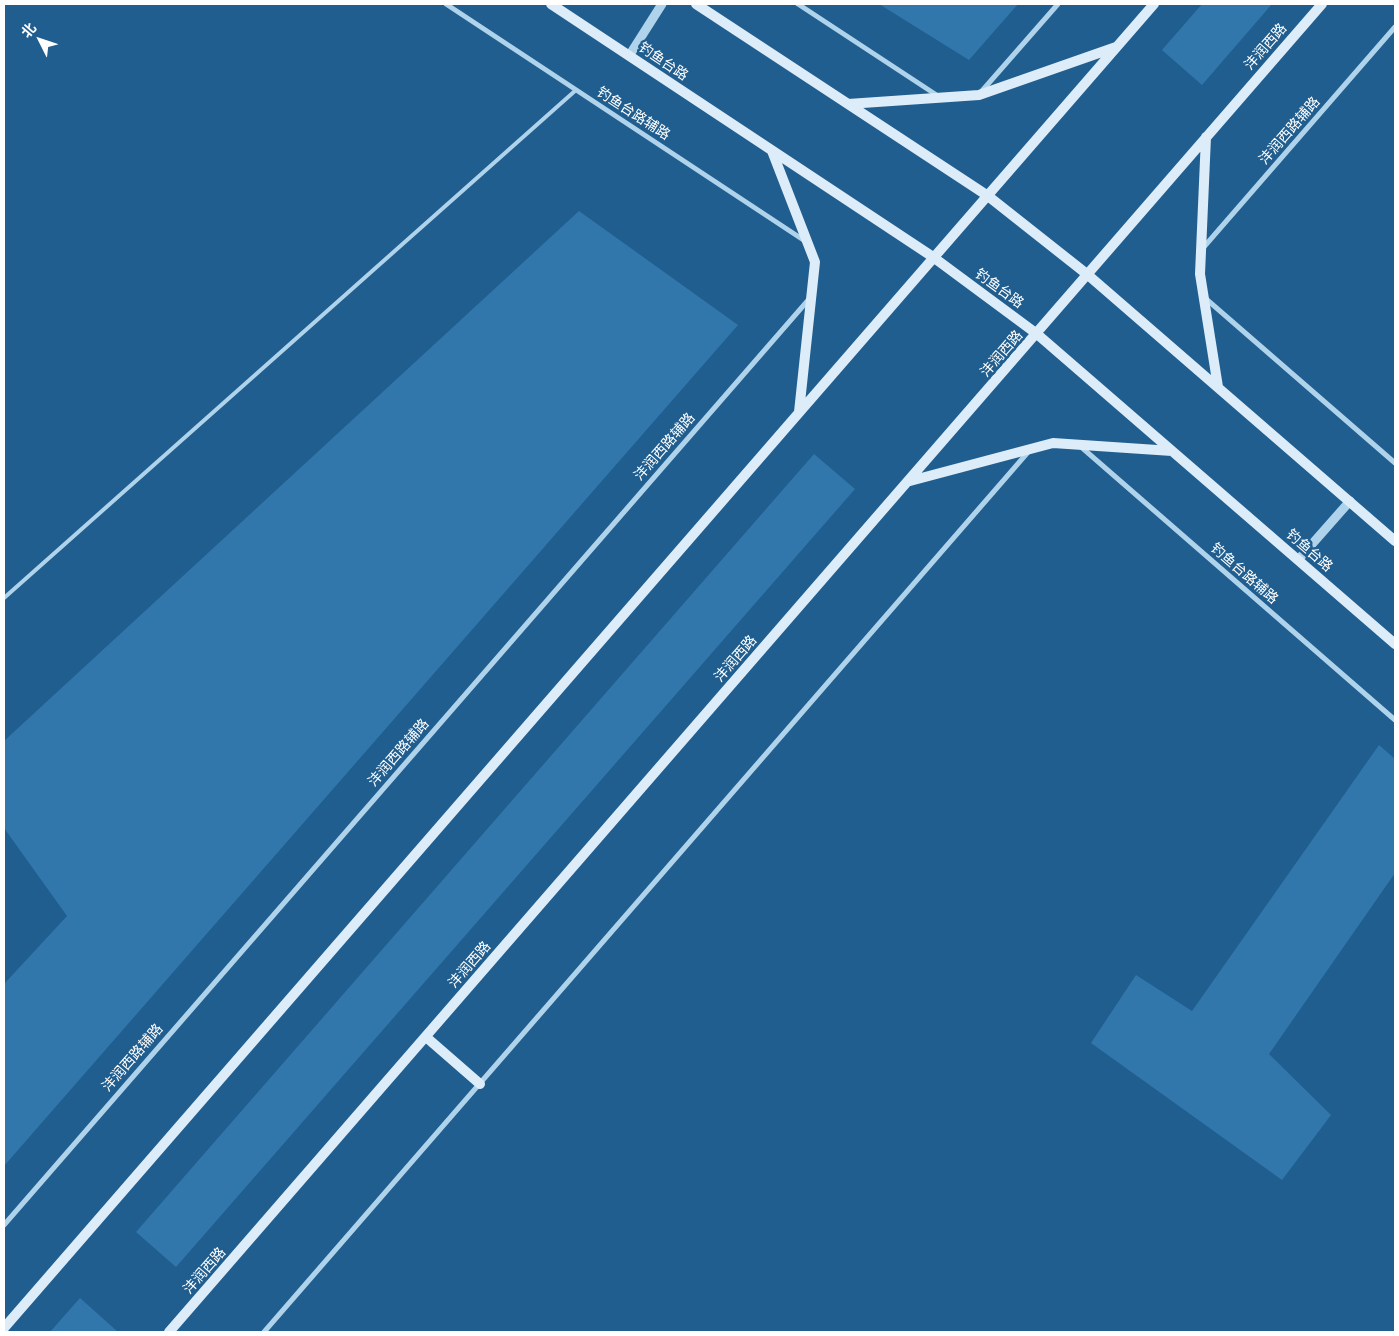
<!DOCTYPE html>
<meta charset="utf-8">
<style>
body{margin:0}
#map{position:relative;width:1399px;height:1336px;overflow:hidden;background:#205e8f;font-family:Arial,"Noto Sans SC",sans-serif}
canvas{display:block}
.frame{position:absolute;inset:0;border:5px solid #fff;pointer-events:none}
.north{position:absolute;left:15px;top:15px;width:50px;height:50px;-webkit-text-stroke:4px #205e8f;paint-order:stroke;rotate:311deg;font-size:14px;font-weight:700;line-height:20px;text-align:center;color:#fff}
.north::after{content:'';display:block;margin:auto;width:18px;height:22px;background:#fff;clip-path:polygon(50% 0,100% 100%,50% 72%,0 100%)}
</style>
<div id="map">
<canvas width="1399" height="1336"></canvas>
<div class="frame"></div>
<div class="north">北</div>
</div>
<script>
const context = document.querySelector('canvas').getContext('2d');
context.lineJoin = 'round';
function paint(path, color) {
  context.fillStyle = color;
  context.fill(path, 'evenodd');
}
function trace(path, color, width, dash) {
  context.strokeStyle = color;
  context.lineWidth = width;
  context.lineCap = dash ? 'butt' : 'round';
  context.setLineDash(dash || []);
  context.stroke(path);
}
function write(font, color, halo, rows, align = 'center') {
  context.font = font + ' Arial,"Noto Sans SC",sans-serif';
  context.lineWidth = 5;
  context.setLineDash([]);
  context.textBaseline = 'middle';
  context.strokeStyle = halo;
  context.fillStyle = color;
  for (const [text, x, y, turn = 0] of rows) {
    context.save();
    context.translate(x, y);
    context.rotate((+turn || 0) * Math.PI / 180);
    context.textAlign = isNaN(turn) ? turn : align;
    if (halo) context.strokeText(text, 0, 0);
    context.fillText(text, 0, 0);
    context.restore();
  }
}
paint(new Path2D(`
 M 879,4 L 1018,4 L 969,60 Z
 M 1202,4 L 1272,4 L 1202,85 L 1162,50 Z
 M 579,211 L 738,325 L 4,1166 L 4,984 L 67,916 L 4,828 L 4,741 Z
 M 814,454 L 855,489 L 176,1267 L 136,1232 Z
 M 1379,745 L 1395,759 L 1395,873 L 1269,1054 L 1331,1115 L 1282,1180 L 1091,1043 L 1136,975 L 1192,1011 Z
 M 80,1298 L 118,1332 L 50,1332 Z`), '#3177ab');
trace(new Path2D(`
 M 4,598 L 576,90`), '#b0d3ec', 4);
trace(new Path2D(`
 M 446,4 L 805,241
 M 798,4 L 938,96
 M 981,92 L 1058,4
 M 1203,248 L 1395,27
 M 1205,298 L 1395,463
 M 1080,446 L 1395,720
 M 4,1225 L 810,298
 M 264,1332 L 1029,451`), '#b0d3ec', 5);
trace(new Path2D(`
 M 629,56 L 662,4
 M 1298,560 L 1350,501`), '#b0d3ec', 9);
trace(new Path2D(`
 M 551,4 L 933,257 L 1037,334 L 1395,644
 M 696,4 L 988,196 L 1088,275 L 1395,541
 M 848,104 L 979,95 L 1116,47
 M 1206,137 L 1200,274 L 1218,387
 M 772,151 L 815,262 L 799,412
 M 910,481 L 1053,443 L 1172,451
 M 426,1037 L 480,1084
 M 4,1328 L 1154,4
 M 169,1332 L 1322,4`), '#dcecf9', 10);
write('14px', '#fff', '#205e8f', [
 ["沣润西路",1266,47,-49],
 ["钓鱼台路",663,62,34],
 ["钓鱼台路辅路",633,114,33],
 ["沣润西路辅路",1290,131,-49],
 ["钓鱼台路",999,289,36],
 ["沣润西路",1002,354,-49],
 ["沣润西路辅路",665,447,-49],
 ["钓鱼台路",1309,551,41],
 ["钓鱼台路辅路",1244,574,41],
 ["沣润西路",736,659,-49],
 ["沣润西路辅路",399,753,-49],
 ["沣润西路",470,965,-49],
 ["沣润西路辅路",133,1058,-49],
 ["沣润西路",205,1271,-49]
]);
</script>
